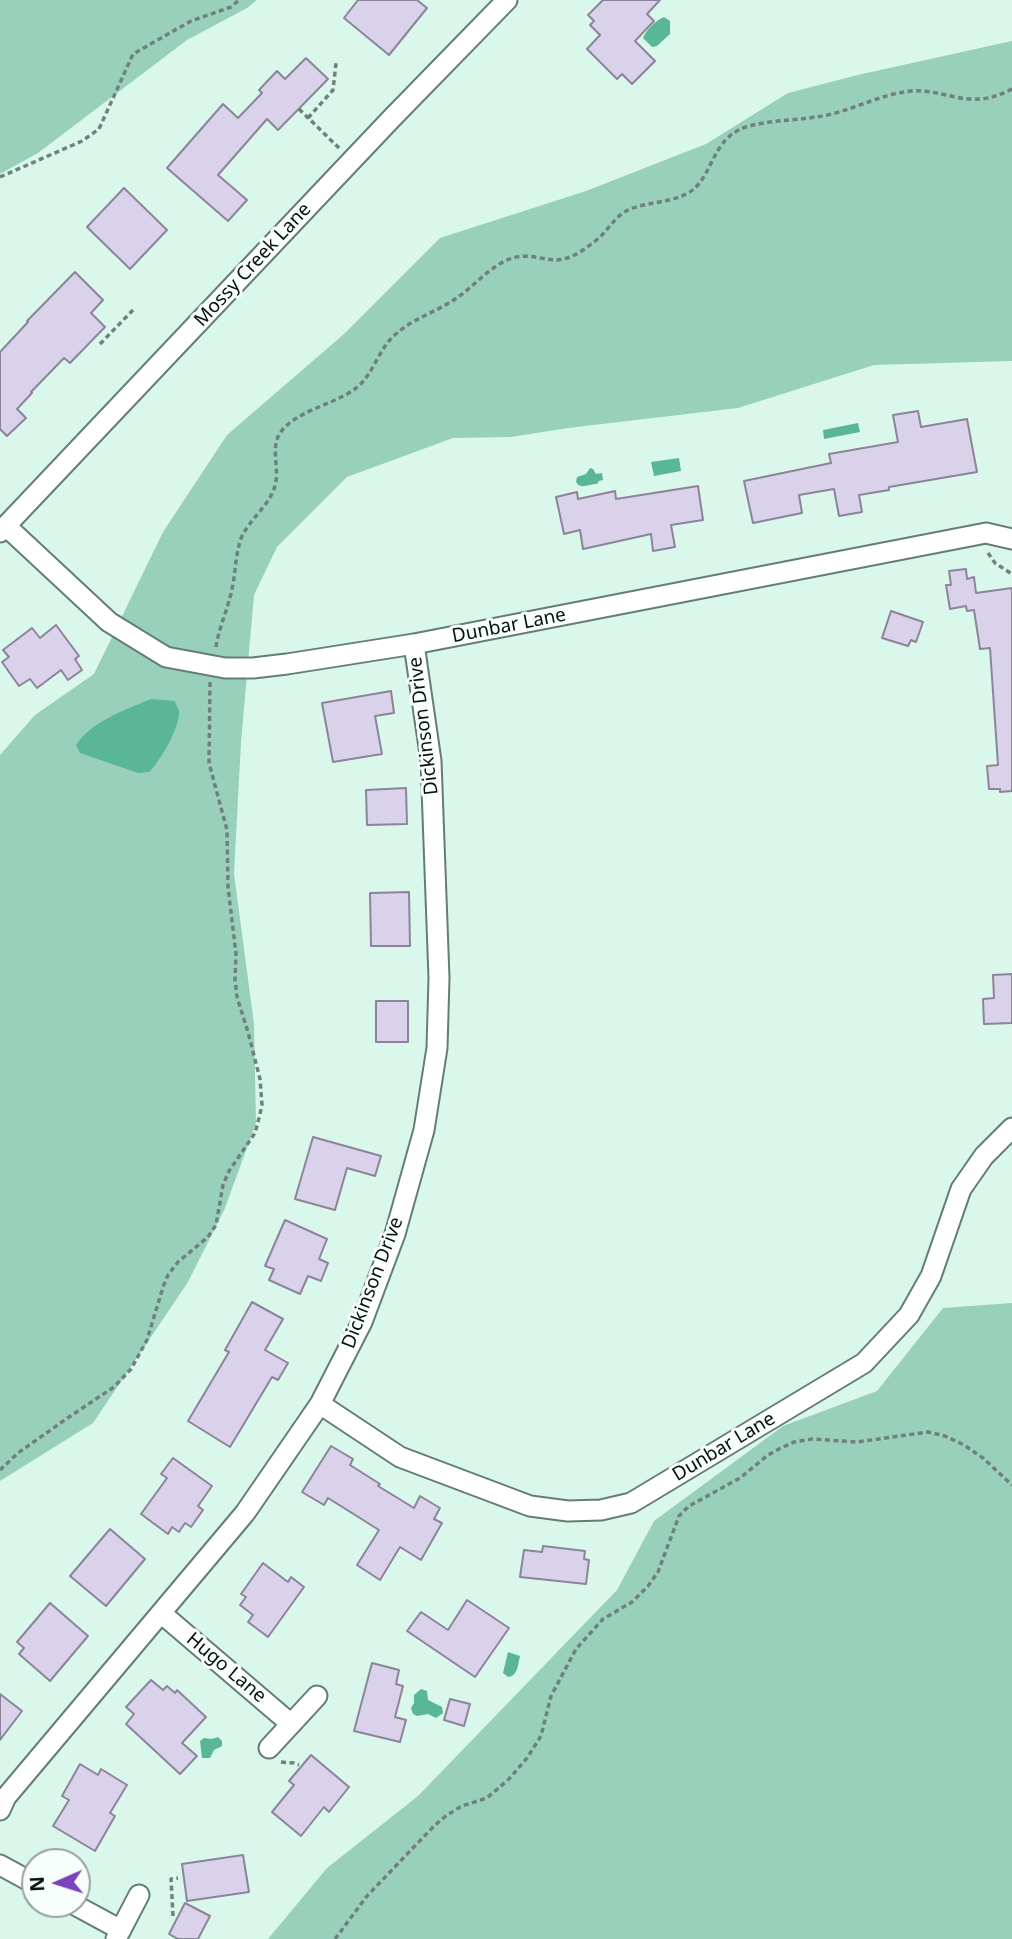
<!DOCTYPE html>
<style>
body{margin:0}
#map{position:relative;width:1012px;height:1939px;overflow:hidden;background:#daf7eb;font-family:"Noto Sans",sans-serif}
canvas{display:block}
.north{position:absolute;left:21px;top:1848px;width:70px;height:70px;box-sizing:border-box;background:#f8fefb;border:2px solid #989f9c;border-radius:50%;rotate:267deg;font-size:19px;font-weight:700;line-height:28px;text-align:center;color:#08110e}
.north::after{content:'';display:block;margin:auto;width:24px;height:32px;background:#7943ba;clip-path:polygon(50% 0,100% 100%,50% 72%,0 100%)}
</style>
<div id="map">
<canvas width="1012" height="1939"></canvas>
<div class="north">N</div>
</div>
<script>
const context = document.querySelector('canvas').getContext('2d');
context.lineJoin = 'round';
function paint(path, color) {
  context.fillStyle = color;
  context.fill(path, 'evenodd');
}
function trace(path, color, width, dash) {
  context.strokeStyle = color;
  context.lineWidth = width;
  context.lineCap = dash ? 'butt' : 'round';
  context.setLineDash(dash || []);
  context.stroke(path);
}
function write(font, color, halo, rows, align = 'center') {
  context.font = font + ' "Noto Sans",sans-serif';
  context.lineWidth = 6;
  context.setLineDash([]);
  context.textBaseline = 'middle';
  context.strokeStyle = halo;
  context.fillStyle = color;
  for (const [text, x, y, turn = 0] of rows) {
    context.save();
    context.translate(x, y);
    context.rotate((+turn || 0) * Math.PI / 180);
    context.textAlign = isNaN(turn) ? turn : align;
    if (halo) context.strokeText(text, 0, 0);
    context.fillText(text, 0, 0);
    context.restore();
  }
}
paint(new Path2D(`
 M 0,0 L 257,0 L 247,8 L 187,40 L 38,153 L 0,174 Z
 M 1012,41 L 1012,361 L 874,365 L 738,408 L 568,428 L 511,437 L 453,438 L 347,477 L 277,547 L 254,595 L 241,742 L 234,874 L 254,1024 L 256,1123 L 225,1208 L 188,1282 L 93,1423 L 0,1481 L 0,755 L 35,715 L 94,674 L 163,532 L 227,435 L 344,334 L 440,238 L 586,191 L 706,144 L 788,93 L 862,74 Z
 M 1012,1303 L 1012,1939 L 268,1939 L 327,1868 L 418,1796 L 617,1590 L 654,1521 L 783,1426 L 877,1391 L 943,1308 Z`), '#99d0bb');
paint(new Path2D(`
 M 664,17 L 670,21 L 670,34 L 657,46 L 652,47 L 643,38 C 647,29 655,21 664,17 Z
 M 858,423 L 860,432 L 824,439 L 823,430 Z
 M 679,458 L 681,471 L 654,476 L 651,462 Z
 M 590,468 L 593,469 L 596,474 L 602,473 L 603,480 L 599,481 L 597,484 C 589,484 580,490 576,482 L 577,477 L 586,474 Z
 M 151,699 L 175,701 C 175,703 179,710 179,711 C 181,726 159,763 149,772 L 138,773 L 80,753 L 76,745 C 92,721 125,710 151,699 Z
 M 508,1652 L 520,1656 C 518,1664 518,1676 508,1677 L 503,1673 Z
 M 421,1689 L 427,1691 L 428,1700 L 442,1707 L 443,1713 L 436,1718 L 428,1714 L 417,1716 L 413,1714 L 411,1708 L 414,1703 L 414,1695 Z
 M 218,1737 L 222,1741 L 222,1746 L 214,1750 L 210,1758 L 202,1758 L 200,1741 L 204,1738 L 212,1739 Z`), '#59b697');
const building = new Path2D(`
 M 358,0 L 417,0 L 427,8 L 389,55 L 344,18 Z
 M 603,0 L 660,0 L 647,14 L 654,21 L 635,41 L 655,61 L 632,84 L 622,74 L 617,79 L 587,49 L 600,35 L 590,25 L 594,21 L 588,15 Z
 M 306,58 L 328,79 L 278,130 L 267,119 L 218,175 L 247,200 L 228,221 L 167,168 L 223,104 L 238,118 L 262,93 L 259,90 L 277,71 L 285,79 Z
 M 124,188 L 167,230 L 130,269 L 87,227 Z
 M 75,272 L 103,300 L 91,313 L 105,327 L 70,363 L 64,358 L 31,392 L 32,393 L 17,409 L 26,418 L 7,436 L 0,429 L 0,352 L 28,322 L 27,321 Z
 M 918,411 L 921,427 L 967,419 L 977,472 L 889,487 L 889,490 L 859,495 L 862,512 L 839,516 L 834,489 L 799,495 L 802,513 L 753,523 L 744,481 L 831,463 L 829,454 L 898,442 L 893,415 Z
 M 698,486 L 703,520 L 671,525 L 675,547 L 653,551 L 651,534 L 583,549 L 580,530 L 564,534 L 556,497 L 577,492 L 578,499 L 615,491 L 616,499 Z
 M 966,569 L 967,579 L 974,577 L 976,593 L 1012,588 L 1012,791 L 1000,792 L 1000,789 L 989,789 L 987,766 L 998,765 L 990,648 L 980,649 L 974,610 L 967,611 L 966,606 L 950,609 L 946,585 L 951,585 L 949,571 Z
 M 891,611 L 923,622 L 916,642 L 911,640 L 908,646 L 882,638 Z
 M 56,625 L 79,656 L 75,659 L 82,670 L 68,680 L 61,670 L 37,688 L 30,679 L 19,686 L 2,662 L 9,657 L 3,650 L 32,628 L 40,638 Z
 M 391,691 L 394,713 L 375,716 L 382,754 L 333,762 L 322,703 Z
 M 406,788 L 407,824 L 367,825 L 366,790 Z
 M 409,892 L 410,946 L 371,946 L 370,893 Z
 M 1012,974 L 1012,1023 L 984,1024 L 983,999 L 994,998 L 993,975 Z
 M 376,1001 L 408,1001 L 408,1042 L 376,1042 Z
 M 313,1137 L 381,1156 L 375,1176 L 347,1168 L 335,1210 L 295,1199 Z
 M 285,1220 L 327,1239 L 319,1259 L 328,1263 L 321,1281 L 308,1276 L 300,1294 L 269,1280 L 274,1269 L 265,1266 Z
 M 252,1302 L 283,1319 L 265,1350 L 288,1363 L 278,1380 L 272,1377 L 230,1447 L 188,1421 L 229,1352 L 225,1350 Z
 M 331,1446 L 353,1459 L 350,1465 L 380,1484 L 378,1486 L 414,1508 L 420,1496 L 440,1508 L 434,1519 L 442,1523 L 421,1560 L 400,1547 L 380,1580 L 357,1565 L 379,1530 L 328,1498 L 324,1505 L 302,1492 Z
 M 173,1458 L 212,1486 L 198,1506 L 203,1510 L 191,1527 L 185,1523 L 179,1532 L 172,1527 L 168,1534 L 141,1514 L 167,1478 L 161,1474 Z
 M 110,1529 L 145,1559 L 106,1606 L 70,1576 Z
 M 543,1546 L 585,1551 L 584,1559 L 589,1560 L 586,1584 L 520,1577 L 524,1550 L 542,1552 Z
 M 263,1563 L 288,1582 L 291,1577 L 304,1587 L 268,1637 L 248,1622 L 253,1615 L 240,1605 L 246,1597 L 241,1594 Z
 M 467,1600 L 509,1628 L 475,1677 L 407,1631 L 421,1612 L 448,1630 Z
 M 50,1603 L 88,1636 L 50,1681 L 19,1654 L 24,1648 L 17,1642 Z
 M 372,1663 L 399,1670 L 396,1684 L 403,1686 L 395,1717 L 406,1720 L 400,1742 L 354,1731 Z
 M 151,1680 L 163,1690 L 167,1686 L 175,1693 L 177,1690 L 206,1717 L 182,1743 L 197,1756 L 180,1774 L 126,1724 L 134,1714 L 126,1707 Z
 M 0,1694 L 22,1711 L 0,1740 Z
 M 450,1699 L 470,1704 L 464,1726 L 444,1720 Z
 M 311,1755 L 349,1787 L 329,1812 L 324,1807 L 301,1836 L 272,1812 L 294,1785 L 289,1781 Z
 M 80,1764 L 98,1775 L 101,1769 L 127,1785 L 110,1813 L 115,1816 L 95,1851 L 53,1826 L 69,1800 L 62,1796 Z
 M 243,1855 L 249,1892 L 187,1901 L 182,1864 Z
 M 185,1903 L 210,1916 L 198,1939 L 178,1939 L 169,1934 Z`);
paint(building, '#dad2ea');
trace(building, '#8c849a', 2);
const minor = new Path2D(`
 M 6,526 L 109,622 L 166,657 L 225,668 L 253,668 L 287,664 L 414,644 L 986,533 L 1012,539
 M 0,532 L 392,118 L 507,0
 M 320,1404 L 400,1457 L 530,1506 L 568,1511 L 601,1510 L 631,1503 L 864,1363 L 909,1315 L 931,1276 L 961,1189 L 984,1156 L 1012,1128
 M 161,1613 L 291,1724
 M 269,1748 L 317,1696
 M 0,1810 L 6,1797 L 245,1513 L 320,1404 L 362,1322 L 395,1234 L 424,1130 L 437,1048 L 439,978 L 431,761 L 414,644
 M 0,1865 L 35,1884
 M 73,1904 L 121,1930
 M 116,1939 L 139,1895`);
trace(minor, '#657e74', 23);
trace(new Path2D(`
 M 299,109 L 339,148
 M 308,118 L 333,90 L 336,63
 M 0,177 L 82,141 L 99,129 L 133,54 L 191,21 L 231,7 L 239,0
 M 100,344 L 133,310
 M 988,553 L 995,563 L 1012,574
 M 216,647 C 219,627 228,609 232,589 C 236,571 235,554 242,536 C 251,518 269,506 275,486 C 280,469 270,449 280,433 C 295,411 333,405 355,389 C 374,375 378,348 397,333 C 414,318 439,311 458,297 C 474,286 488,269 505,261 C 529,249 547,264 564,259 C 578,255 591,245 601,236 C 610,227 616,216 628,210 C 646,202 669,203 686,194 C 713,182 710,138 746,127 C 772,119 800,121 827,115 C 856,109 881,94 911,91 C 935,89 957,101 981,99 C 992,98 1002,94 1012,89
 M 0,1470 L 18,1453 L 69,1417 L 114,1387 L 131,1369 L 147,1340 L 163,1287 L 168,1275 L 178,1262 L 208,1237 L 216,1225 L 223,1185 L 229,1171 L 255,1133 L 259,1118 L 262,1105 L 260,1079 L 248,1032 L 237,997 L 235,980 L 236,954 L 228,887 L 227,830 L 209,763 L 210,682
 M 281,1762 L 294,1763 L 299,1765
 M 173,1916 L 171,1879 L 178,1878
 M 335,1939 L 367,1896 L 435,1825 L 447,1815 L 462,1806 L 487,1798 L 509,1779 L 527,1758 L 541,1736 L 551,1696 L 576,1649 L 603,1619 L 632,1602 L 648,1586 L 658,1572 L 679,1516 L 689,1506 L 740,1478 L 768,1455 L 779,1449 L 794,1442 L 812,1439 L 857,1442 L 928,1432 L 945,1436 L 964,1445 L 983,1458 L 1012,1485`), '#6f817a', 3.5, [5, 3.5]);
trace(minor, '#fff', 19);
write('19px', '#08110e', '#f8fefb', [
 ["Mossy Creek Lane",253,265,-47],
 ["Dunbar Lane",509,626,-11],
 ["Dickinson Drive",424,726,-97],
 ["Dickinson Drive",373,1283,-69],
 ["Dunbar Lane",724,1447,-31],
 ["Hugo Lane",226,1668,40]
]);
</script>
